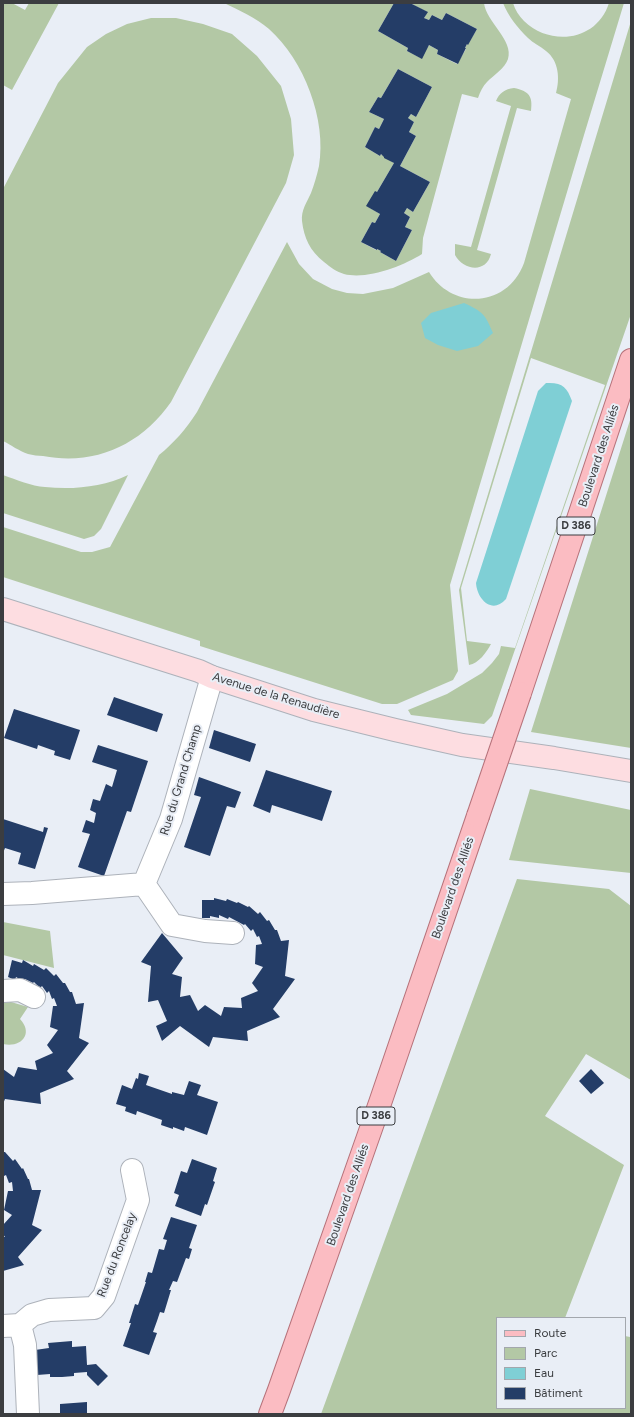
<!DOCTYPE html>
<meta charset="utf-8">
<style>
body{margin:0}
#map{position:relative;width:634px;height:1417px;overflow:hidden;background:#e9eef6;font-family:Figtree,sans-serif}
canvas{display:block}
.frame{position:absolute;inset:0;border:4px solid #3b3d40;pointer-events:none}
.legend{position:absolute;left:496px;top:1317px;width:130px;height:92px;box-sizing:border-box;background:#e9eef6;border:1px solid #a3a7ad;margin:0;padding:5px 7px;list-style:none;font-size:12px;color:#3b3d40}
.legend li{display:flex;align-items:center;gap:8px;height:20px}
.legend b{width:20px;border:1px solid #a3a7ad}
</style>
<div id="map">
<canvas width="634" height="1417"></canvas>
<div class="frame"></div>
<ul class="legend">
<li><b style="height:5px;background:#fbbcc2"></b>Route</li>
<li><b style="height:11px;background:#b3c8a5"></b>Parc</li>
<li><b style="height:11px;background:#7fcfd5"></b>Eau</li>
<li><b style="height:11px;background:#243d67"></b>Bâtiment</li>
</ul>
</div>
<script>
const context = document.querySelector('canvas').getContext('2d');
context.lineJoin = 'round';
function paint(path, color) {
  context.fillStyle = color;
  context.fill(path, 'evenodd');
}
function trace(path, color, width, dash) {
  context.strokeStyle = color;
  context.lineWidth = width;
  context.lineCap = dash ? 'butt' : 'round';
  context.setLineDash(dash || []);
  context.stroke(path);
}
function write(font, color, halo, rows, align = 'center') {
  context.font = font + ' Figtree,sans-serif';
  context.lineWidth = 4;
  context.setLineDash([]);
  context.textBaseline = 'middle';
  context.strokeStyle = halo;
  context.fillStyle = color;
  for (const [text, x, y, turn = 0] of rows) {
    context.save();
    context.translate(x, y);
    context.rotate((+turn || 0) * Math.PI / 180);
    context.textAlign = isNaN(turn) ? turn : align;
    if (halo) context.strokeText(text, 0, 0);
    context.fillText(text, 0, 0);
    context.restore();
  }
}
paint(new Path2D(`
 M 3,3 L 12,3 L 25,10 L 29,3 L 59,3 L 12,90 L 3,85 Z
 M 224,3 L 394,3 L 378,31 L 408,48 L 407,51 L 421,58 L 429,45 L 438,50 L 437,54 L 457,64 L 466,49 L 465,48 L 467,44 L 468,44 L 477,29 L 446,13 L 442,20 L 432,15 L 429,20 L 424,18 L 427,12 L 410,3 L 484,3 C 486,22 514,40 508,59 C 505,68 494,75 487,82 C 483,86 480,92 478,98 L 462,94 L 423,238 L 422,254 C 403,266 367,280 344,274 C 337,272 330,267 324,262 C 310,251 304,238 302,221 C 301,210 307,202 311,193 C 314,185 317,175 319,166 C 327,120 304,60 269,29 C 256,18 239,10 224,3 ZM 398,69 L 432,87 L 416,117 L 411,114 L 408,118 L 414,122 L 409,132 L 416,136 L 400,166 L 430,182 L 413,212 L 407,208 L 404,213 L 410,217 L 405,227 L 412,230 L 396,261 L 380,252 L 381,251 L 377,249 L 376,250 L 361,242 L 372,222 L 375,223 L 380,214 L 367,206 L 377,192 L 394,163 L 381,154 L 380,156 L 365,147 L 375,127 L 379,129 L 384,119 L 369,112 L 378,97 L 381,98 Z
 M 503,3 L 513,3 C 515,10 519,16 524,21 C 551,47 597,41 609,3 L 624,3 L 584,135 L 450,585 L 458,671 L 453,680 L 397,704 L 382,704 L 200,646 L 200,641 L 3,577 L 3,527 L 81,552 L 92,552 L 110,547 L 159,455 C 174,443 186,429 197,412 L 287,242 L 299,264 L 313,279 L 332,289 L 347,293 L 363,294 L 393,288 L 429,272 C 453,311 508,307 524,263 L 571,99 L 556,93 C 560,79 559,61 546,51 C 540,46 533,43 528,38 C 518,28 508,16 503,3 Z
 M 151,18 L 176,18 L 203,24 L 232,34 L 257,56 L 281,86 L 291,119 L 294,155 L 286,183 L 171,402 C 141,445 95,466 43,456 C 38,456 33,455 28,454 C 19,451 11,445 3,441 L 3,189 L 58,83 L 87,47 L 106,34 L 127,24 Z
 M 631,21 L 631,314 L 492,716 L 484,724 L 411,715 L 408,710 L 447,694 L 482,673 L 492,663 L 499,654 L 501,646 L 515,648 L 605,385 L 531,358 L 461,588 L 467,641 L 491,644 C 486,653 479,663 469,665 L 459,590 Z
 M 514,88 C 529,91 533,96 531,111 L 517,108 L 477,250 L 491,254 C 486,274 463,270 455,255 L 455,244 L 471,247 L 511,106 L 496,101 C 499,93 505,89 514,88 Z
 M 631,417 L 631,748 L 531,732 Z
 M 3,475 C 17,480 31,486 45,487 C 73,490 103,487 128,475 L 101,529 L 94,536 L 84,539 L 3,513 Z
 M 530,789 L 631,810 L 631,873 L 509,860 Z
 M 517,879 L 609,889 L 631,906 L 631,1080 L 586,1054 L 545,1116 L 624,1165 L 565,1318 L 497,1318 L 497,1408 L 625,1408 L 625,1336 L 630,1337 L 631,1333 L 631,1414 L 321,1414 Z
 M 3,922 L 50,931 L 54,968 L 3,955 Z
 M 11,1002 L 28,1007 L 20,1019 C 34,1034 21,1048 3,1044 L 3,1003 Z`), '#b3c8a5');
paint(new Path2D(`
 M 464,303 C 483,312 485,314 493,333 L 478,346 L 457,351 L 438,345 L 425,338 L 421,323 L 431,313 Z
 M 546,383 C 562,382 567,387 572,401 L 506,599 C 492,615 477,599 476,583 L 538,391 Z`), '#7fcfd5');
paint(new Path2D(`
 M 394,3 L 410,3 L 428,12 L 424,18 L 429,20 L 432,15 L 442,20 L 446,13 L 477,29 L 468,45 L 467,44 L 465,48 L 466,48 L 458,64 L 437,54 L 438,50 L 429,45 L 422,59 L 407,51 L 408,48 L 378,31 Z
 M 398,69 L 432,87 L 416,117 L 411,114 L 408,118 L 414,122 L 409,132 L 416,136 L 400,166 L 430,182 L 413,212 L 407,208 L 404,213 L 410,217 L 405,227 L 412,230 L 396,261 L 380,252 L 381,251 L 377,249 L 377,250 L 361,242 L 372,222 L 375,223 L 380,214 L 366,206 L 375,191 L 377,192 L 394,163 L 384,158 L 384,157 L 381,154 L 380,156 L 365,147 L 375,127 L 379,129 L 384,119 L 369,112 L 378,97 L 381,98 Z
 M 114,697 L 163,714 L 157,732 L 107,715 Z
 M 14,709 L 80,730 L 70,760 L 54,755 L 55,751 L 38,745 L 37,749 L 4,738 Z
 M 214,730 L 256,744 L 250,762 L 209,748 Z
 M 98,745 L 148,761 L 131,812 L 127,811 L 104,876 L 78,867 L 90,834 L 82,832 L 86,820 L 94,823 L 96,813 L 90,810 L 93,799 L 100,801 L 106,784 L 112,787 L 117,770 L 92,762 Z
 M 266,770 L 332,791 L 322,821 L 272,805 L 270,813 L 253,806 Z
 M 199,777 L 241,792 L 235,808 L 227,806 L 210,856 L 184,847 L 201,797 L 194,795 Z
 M 3,819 L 43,832 L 44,827 L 48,828 L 35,869 L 18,864 L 21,853 L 5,848 L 3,853 Z
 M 214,898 L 226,901 L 227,899 L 237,903 L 238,902 L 248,907 L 249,906 L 258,914 L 260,912 L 267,921 L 269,920 L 275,930 L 277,930 L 281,941 L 289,940 L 285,976 L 295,979 L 273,1009 L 280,1017 L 247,1031 L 248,1041 L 213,1037 L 209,1047 L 180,1026 L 162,1041 L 156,1026 L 167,1021 L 158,1000 L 148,1002 L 151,966 L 141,962 L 162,933 L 183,958 L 172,974 L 182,977 L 180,997 L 190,995 L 198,1011 L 205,1005 L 221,1016 L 224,1007 L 242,1008 L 241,998 L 258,991 L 252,983 L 263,967 L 255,964 L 256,945 L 262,944 L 259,936 L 257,937 L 253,929 L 251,931 L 245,924 L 244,925 L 229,917 L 228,919 L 219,915 L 219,918 L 210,916 L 210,918 L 202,918 L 202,900 L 214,900 Z
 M 12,960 L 22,963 L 23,960 L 33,966 L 34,964 L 44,970 L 46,968 L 54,976 L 56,974 L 63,983 L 65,983 L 70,992 L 72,992 L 76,1004 L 84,1003 L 79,1038 L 89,1043 L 67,1071 L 74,1079 L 40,1093 L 41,1104 L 5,1099 L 3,1104 L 3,1069 L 14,1077 L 18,1067 L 37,1070 L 35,1061 L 53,1053 L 47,1045 L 58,1030 L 50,1027 L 53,1006 L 57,1006 L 54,998 L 52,999 L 49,991 L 47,993 L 42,986 L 40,988 L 34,982 L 33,983 L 25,979 L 23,981 L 16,977 L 15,980 L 8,977 Z
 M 591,1069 L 604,1083 L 591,1094 L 579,1081 Z
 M 139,1073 L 149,1076 L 146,1085 L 172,1094 L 172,1092 L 184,1095 L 189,1081 L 201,1085 L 197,1095 L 218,1102 L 207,1135 L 185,1127 L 184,1131 L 173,1127 L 173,1129 L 161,1125 L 162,1120 L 137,1111 L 136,1115 L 125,1111 L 126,1107 L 116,1104 L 122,1085 L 132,1089 L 136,1078 L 138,1079 Z
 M 3,1152 L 5,1152 L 13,1161 L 15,1159 L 22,1169 L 23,1168 L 28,1179 L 29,1179 L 32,1190 L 41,1190 L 32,1225 L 42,1230 L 18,1257 L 24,1265 L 3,1271 L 3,1237 L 5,1237 L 3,1234 L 3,1225 L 12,1215 L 4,1210 L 8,1191 L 13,1191 L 12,1182 L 9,1183 L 6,1175 L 4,1176 L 3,1175 Z
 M 192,1159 L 217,1168 L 213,1181 L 215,1182 L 207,1205 L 205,1204 L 201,1216 L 175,1206 L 179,1195 L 174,1193 L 181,1171 L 187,1173 Z
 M 171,1217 L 197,1225 L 189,1248 L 192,1249 L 189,1259 L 186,1258 L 177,1282 L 173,1281 L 169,1290 L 171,1290 L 164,1313 L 160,1312 L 157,1321 L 153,1332 L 157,1333 L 149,1355 L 123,1346 L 131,1323 L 129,1323 L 135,1304 L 138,1305 L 146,1282 L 145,1282 L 148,1272 L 152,1273 L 159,1249 L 164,1250 L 167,1240 L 163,1239 Z
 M 72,1341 L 72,1347 L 86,1346 L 87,1365 L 96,1364 L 108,1376 L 98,1386 L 87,1375 L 87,1372 L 74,1373 L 74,1376 L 62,1377 L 50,1377 L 50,1374 L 37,1375 L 35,1350 L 49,1348 L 48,1343 Z
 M 87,1402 L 87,1414 L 60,1414 L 60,1404 Z`), '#243d67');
const street = new Path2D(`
 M 144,884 L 172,925 L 205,931 L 233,933
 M 3,894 L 32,893 L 144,884 L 171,819 L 212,677
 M 3,991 L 20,990 L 34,997
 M 20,1325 L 25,1345 L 28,1414
 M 3,1326 L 20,1325 L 32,1315 L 49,1310 L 94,1308 L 104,1296 L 138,1200 L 132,1170`);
const secondary = new Path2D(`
 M 3,609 L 199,671 L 212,677 L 314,710 L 395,730 L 462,745 L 554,758 L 631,771`);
const primary = new Path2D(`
 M 520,693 L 631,360
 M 270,1414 L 279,1390 L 380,1103 L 478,816`);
trace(street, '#adb2ba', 24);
trace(secondary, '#adb2ba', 24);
trace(primary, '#b6727a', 24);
trace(street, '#fff', 22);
trace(secondary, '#fddde1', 22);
trace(primary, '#fbbcc2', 22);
const primaryBridge = new Path2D(`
 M 478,816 L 520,693`);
trace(primaryBridge, '#b6727a', 24, []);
trace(primaryBridge, '#fbbcc2', 22);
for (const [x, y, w] of [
 [576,526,38],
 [376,1116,38]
]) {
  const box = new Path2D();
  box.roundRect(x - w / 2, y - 9, w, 18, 3);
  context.fillStyle = '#e9eef6';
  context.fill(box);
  trace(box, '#3b3d40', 1);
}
write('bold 11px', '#3b3d40', null, [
 ["D 386",576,526],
 ["D 386",376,1116]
]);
write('12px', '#3b3d40', '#e9eef6', [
 ["Boulevard des Alliés",599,456,-72],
 ["Avenue de la Renaudière",276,696,17],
 ["Rue du Grand Champ",181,780,-73],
 ["Boulevard des Alliés",453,888,-71],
 ["Boulevard des Alliés",348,1195,-71],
 ["Rue du Roncelay",117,1255,-69]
]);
</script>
